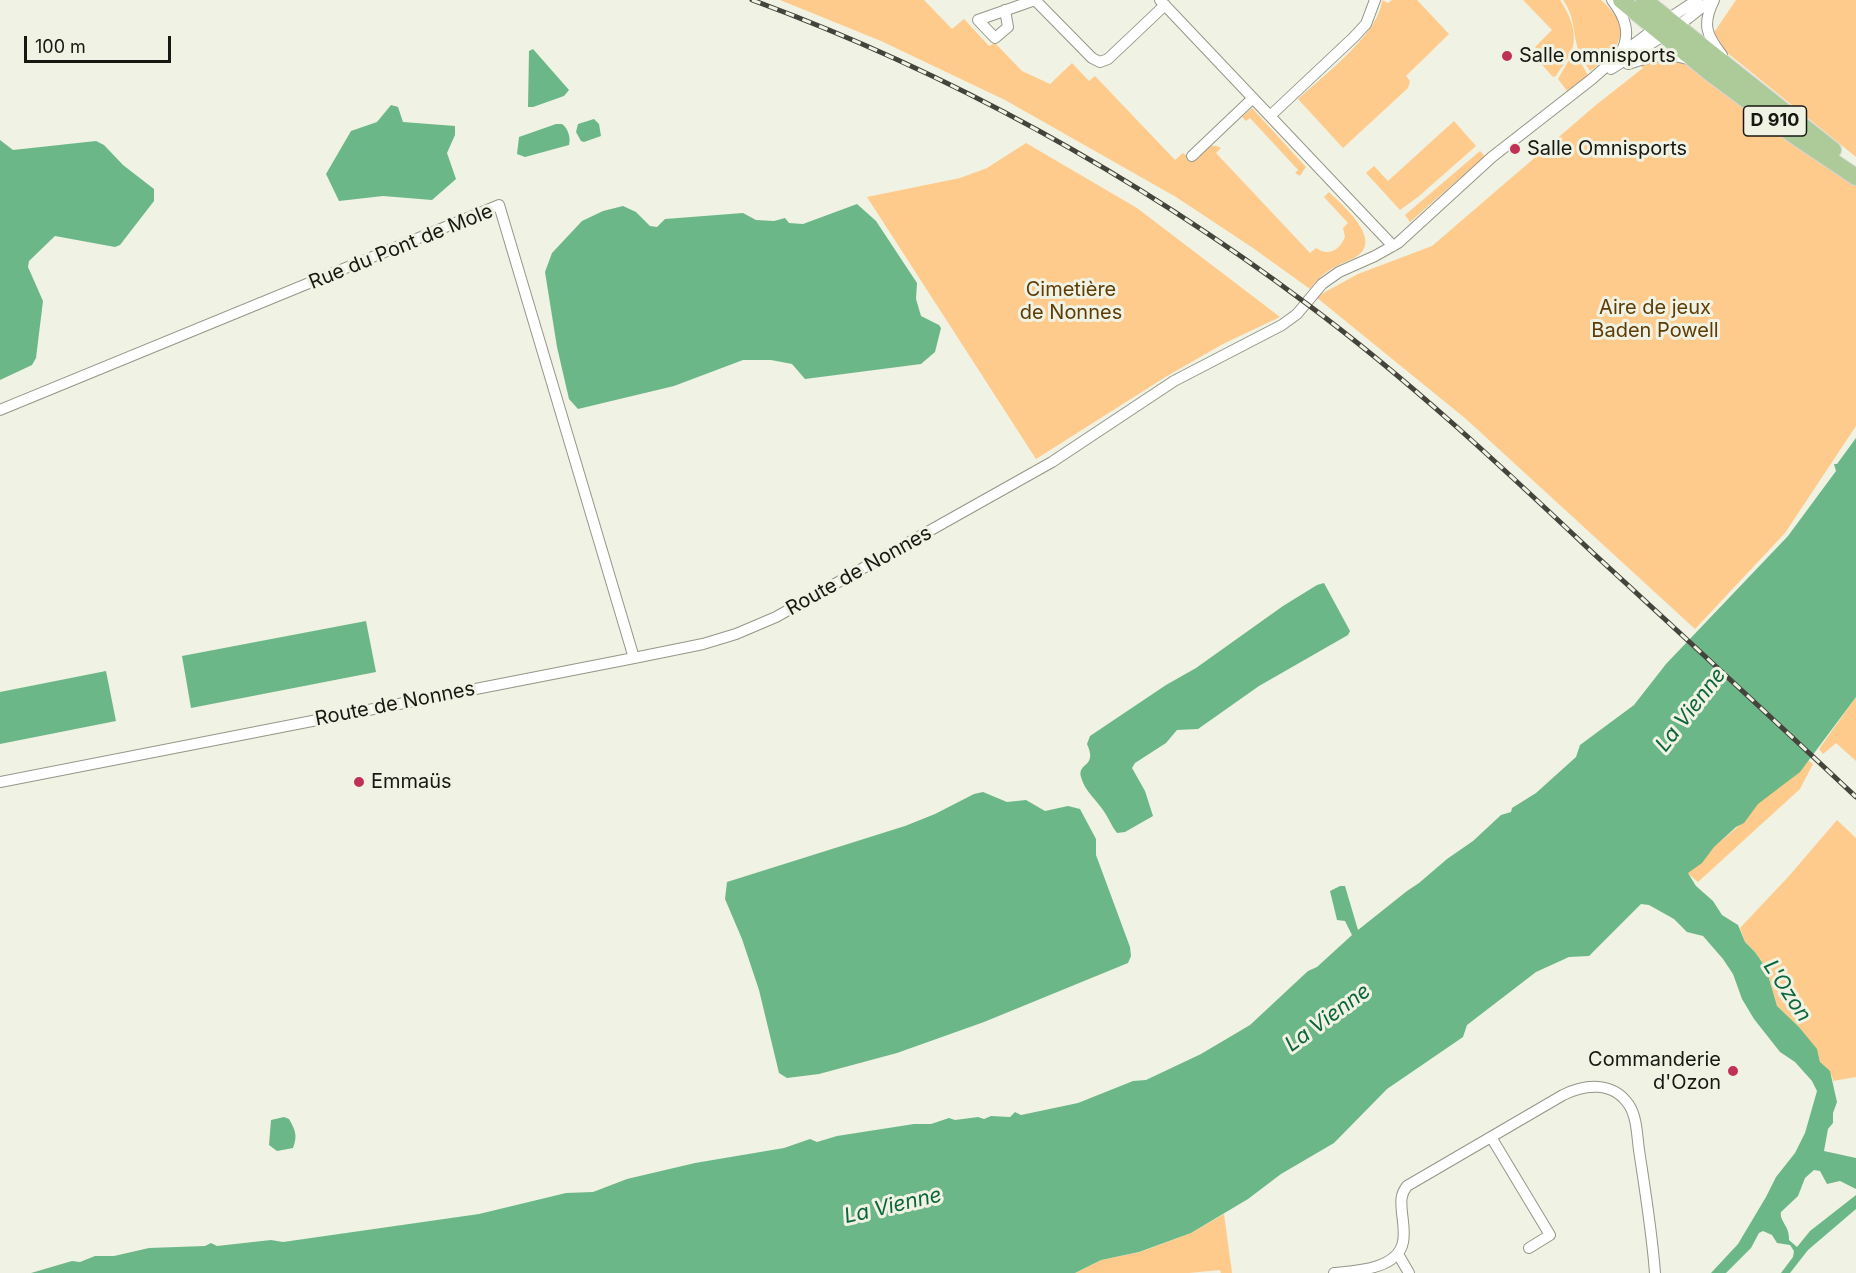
<!DOCTYPE html>
<meta charset="utf-8">
<style>
body{margin:0}
#map{position:relative;width:1856px;height:1273px;overflow:hidden;background:#f0f2e3;font-family:Inter,sans-serif}
canvas{display:block}
.scale{position:absolute;left:24px;top:36px;width:147px;height:27px;box-sizing:border-box;border:3px solid #181813;border-top:0;padding-left:8px;font-size:18px;line-height:21px;white-space:nowrap;color:#181813;-webkit-text-stroke:4px #f0f2e3;paint-order:stroke}
</style>
<div id="map">
<canvas width="1856" height="1273"></canvas>
<div class="scale">100 m</div>
</div>
<script>
const context = document.querySelector('canvas').getContext('2d');
context.lineJoin = 'round';
function paint(path, color) {
  context.fillStyle = color;
  context.fill(path, 'evenodd');
}
function trace(path, color, width, dash) {
  context.strokeStyle = color;
  context.lineWidth = width;
  context.lineCap = dash ? 'butt' : 'round';
  context.setLineDash(dash || []);
  context.stroke(path);
}
function write(font, color, halo, rows, align = 'center') {
  context.font = font + ' Inter,sans-serif';
  context.lineWidth = 6;
  context.setLineDash([]);
  context.textBaseline = 'middle';
  context.strokeStyle = halo;
  context.fillStyle = color;
  for (const [text, x, y, turn = 0] of rows) {
    context.save();
    context.translate(x, y);
    context.rotate((+turn || 0) * Math.PI / 180);
    context.textAlign = isNaN(turn) ? turn : align;
    if (halo) context.strokeText(text, 0, 0);
    context.fillText(text, 0, 0);
    context.restore();
  }
}
paint(new Path2D(`
 M 780,0 L 924,0 L 952,29 L 964,19 L 989,46 L 995,43 L 1022,71 L 1050,84 L 1072,63 L 1089,81 L 1095,76 L 1175,160 L 1183,153 L 1187,156 C 1194,149 1213,142 1221,148 L 1216,153 L 1310,253 L 1316,248 C 1329,257 1339,250 1345,237 L 1343,228 L 1348,223 L 1324,197 L 1329,192 C 1344,207 1389,244 1350,260 C 1331,268 1323,272 1310,289 L 1253,248 L 1176,197 L 1005,100 L 881,41 Z
 M 1382,0 L 1388,3 L 1392,0 L 1417,0 L 1449,34 L 1406,76 L 1410,81 L 1408,88 L 1343,148 L 1298,99 C 1322,77 1380,33 1382,0 Z
 M 1523,0 L 1560,0 C 1568,12 1577,30 1573,46 C 1571,56 1561,67 1556,76 L 1553,77 L 1536,58 L 1541,53 L 1535,47 L 1552,30 Z
 M 1563,0 L 1601,0 C 1634,29 1621,49 1590,71 C 1585,63 1579,55 1577,46 C 1573,29 1574,15 1563,0 Z
 M 1736,0 L 1856,0 L 1856,157 L 1725,51 L 1713,34 Z
 M 1574,51 L 1589,77 L 1568,92 L 1558,79 Z
 M 1676,60 L 1698,71 L 1856,185 L 1856,426 L 1785,533 L 1695,629 L 1466,419 L 1316,297 L 1358,274 L 1432,246 L 1596,105 L 1643,68 L 1640,64 L 1647,61 Z
 M 1252,108 L 1306,167 L 1300,176 L 1295,173 L 1298,170 L 1250,118 L 1246,121 L 1242,117 Z
 M 1454,121 L 1476,146 L 1418,197 L 1400,210 L 1366,173 L 1374,166 L 1388,181 Z
 M 1026,143 L 1137,208 L 1280,317 L 1223,344 L 1167,376 L 1036,459 L 867,197 L 960,178 L 987,168 Z
 M 1480,151 L 1485,156 L 1410,222 L 1405,215 Z
 M 1856,697 L 1856,761 L 1836,743 L 1823,754 L 1819,749 Z
 M 1808,760 L 1813,764 L 1800,789 L 1698,882 L 1685,871 L 1747,819 L 1754,804 Z
 M 1837,820 L 1856,838 L 1856,1077 L 1833,1081 L 1832,1076 L 1820,1062 L 1818,1053 L 1799,1027 L 1777,1006 L 1766,968 L 1755,952 L 1745,942 L 1740,928 L 1789,876 Z
 M 1224,1214 L 1232,1273 L 1221,1273 L 1220,1270 L 1189,1273 L 1075,1273 L 1101,1260 L 1140,1252 L 1191,1233 Z`), '#fecb8c');
paint(new Path2D(`
 M 533,49 L 569,90 L 564,96 L 533,107 L 528,107 L 529,51 Z
 M 391,105 L 398,107 L 403,122 L 455,126 L 455,135 L 447,153 L 456,179 L 432,200 L 383,196 L 339,201 L 326,174 L 351,131 L 377,122 Z
 M 594,119 L 599,124 L 601,136 L 584,142 L 581,141 L 576,132 L 578,124 Z
 M 556,124 L 562,124 C 568,128 571,138 569,145 L 525,157 L 517,154 L 519,137 Z
 M 0,140 L 13,150 L 96,141 L 104,145 L 123,165 L 154,189 L 154,201 L 120,245 L 115,247 L 55,236 L 29,261 L 28,267 L 43,301 L 36,358 L 32,365 L 0,380 Z
 M 857,204 L 876,221 L 917,283 L 916,299 L 921,316 L 939,325 L 941,328 L 935,352 L 921,364 L 805,379 L 792,364 L 771,360 L 743,360 L 674,386 L 578,409 L 569,399 L 557,347 L 545,272 L 552,253 L 582,221 L 603,211 L 623,206 L 636,212 L 650,226 L 657,227 L 665,219 L 743,213 L 756,220 L 774,221 L 785,218 L 789,223 L 803,224 Z
 M 1856,438 L 1856,697 L 1800,772 L 1758,804 L 1744,823 L 1736,827 L 1714,847 L 1702,863 L 1688,873 L 1696,886 L 1713,901 L 1722,915 L 1738,925 L 1745,942 L 1755,952 L 1766,968 L 1777,1006 L 1799,1027 L 1817,1049 L 1820,1062 L 1830,1071 L 1837,1102 L 1833,1113 L 1833,1123 L 1828,1129 L 1824,1151 L 1856,1158 L 1856,1189 L 1840,1181 L 1827,1184 L 1820,1171 L 1814,1170 L 1805,1178 L 1798,1196 L 1781,1212 C 1779,1221 1790,1226 1789,1240 L 1797,1247 L 1810,1231 L 1856,1195 L 1856,1209 L 1808,1250 L 1790,1273 L 1781,1273 L 1793,1257 L 1794,1251 L 1790,1245 L 1777,1243 L 1772,1235 L 1763,1231 L 1759,1233 L 1751,1248 L 1726,1273 L 1711,1273 L 1738,1244 L 1766,1197 L 1776,1177 L 1795,1153 L 1805,1133 L 1817,1091 L 1812,1081 L 1795,1062 L 1780,1052 L 1754,1019 L 1742,999 L 1733,974 L 1723,959 L 1703,936 L 1687,932 L 1674,919 L 1649,905 L 1641,904 L 1589,956 L 1569,957 L 1536,972 L 1467,1025 L 1463,1037 L 1387,1089 L 1334,1143 L 1281,1174 L 1248,1199 L 1191,1233 L 1139,1252 L 1101,1260 L 1075,1273 L 31,1273 L 72,1261 L 80,1262 L 95,1256 L 114,1256 L 149,1248 L 205,1246 L 211,1243 L 217,1246 L 271,1240 L 283,1242 L 479,1214 L 566,1193 L 593,1192 L 627,1179 L 695,1163 L 784,1148 L 810,1139 L 817,1142 L 837,1136 L 914,1124 L 931,1124 L 949,1118 L 955,1120 L 978,1117 L 984,1119 L 991,1116 L 1010,1117 L 1015,1112 L 1021,1115 L 1078,1103 L 1133,1081 L 1146,1080 L 1201,1054 L 1250,1025 L 1308,971 L 1317,967 L 1352,935 L 1345,921 L 1337,920 L 1330,891 L 1340,886 L 1345,886 L 1358,930 L 1407,891 L 1419,883 L 1447,859 L 1473,841 L 1501,815 L 1511,812 L 1512,808 L 1536,793 L 1576,757 L 1580,745 L 1634,705 L 1666,664 L 1788,536 L 1836,471 L 1834,464 L 1837,464 Z
 M 1324,583 L 1350,631 L 1348,635 L 1259,686 L 1198,729 L 1177,730 L 1166,743 L 1135,763 L 1132,768 L 1145,791 L 1153,816 L 1125,832 L 1117,833 C 1112,827 1109,819 1105,813 C 1097,800 1085,792 1081,777 C 1077,762 1098,768 1087,744 L 1090,736 L 1166,685 L 1196,668 L 1283,606 L 1317,585 Z
 M 366,621 L 376,672 L 191,708 L 182,656 Z
 M 106,671 L 116,721 L 0,744 L 0,692 Z
 M 983,792 L 1007,802 L 1026,800 L 1045,811 L 1068,806 L 1080,809 L 1096,839 L 1096,855 L 1130,947 L 1131,956 L 1128,963 L 984,1022 L 897,1053 L 819,1074 L 787,1078 L 779,1073 L 759,990 L 742,939 L 725,899 L 727,882 L 905,826 L 935,814 L 974,794 Z
 M 284,1117 L 289,1119 C 295,1130 298,1135 293,1148 L 277,1151 L 269,1145 L 271,1120 Z`), '#6cb788');
const minor = new Path2D(`
 M 1160,0 L 1393,246
 M 1612,0 C 1625,17 1632,34 1620,54
 M 1714,0 C 1702,24 1706,35 1722,55
 M 1005,10 L 1008,27 L 995,38 L 978,20 L 1032,1 L 1036,1 L 1092,58 L 1100,62 L 1108,59 L 1165,5
 M 1628,64 C 1649,57 1667,52 1688,59
 M 1611,69 L 1677,27 L 1711,0
 M 1270,116 L 1354,37 L 1366,24 L 1375,0
 M 1192,156 L 1253,98
 M 0,410 L 499,205 L 634,658
 M 0,782 L 634,658 L 703,644 L 736,634 L 776,617 L 1052,462 L 1174,381 L 1282,325 L 1297,314 L 1322,284 L 1339,272 L 1375,256 L 1398,243 L 1492,157 L 1592,79 L 1618,56 L 1668,19 L 1697,0
 M 1491,1137 L 1550,1235 L 1529,1248
 M 1398,1254 L 1409,1273
 M 1334,1273 C 1356,1271 1398,1269 1403,1242 C 1405,1232 1403,1222 1402,1213 C 1401,1202 1400,1195 1407,1186 L 1563,1095 C 1585,1084 1613,1081 1629,1105 C 1637,1117 1637,1136 1639,1150 C 1645,1190 1652,1232 1655,1273`);
const primary = new Path2D(`
 M 1621,0 L 1709,72 L 1795,136 L 1856,177
 M 1644,0 L 1833,150`);
trace(minor, '#949688', 12);
trace(primary, '#d5d5d5', 18);
trace(minor, '#fff', 10);
trace(primary, '#accb99', 16);
const rail = new Path2D(`
 M 752,0 C 951,73 1137,177 1307,304 C 1408,379 1501,466 1593,553 C 1681,634 1769,715 1856,797`);
trace(rail, '#44443d', 5);
trace(rail, '#f0f2e3', 3, [9]);
for (const [x, y, r, color] of [
 [1507,56,6,"#c03157"],
 [1515,149,6,"#c03157"],
 [359,782,6,"#c03157"],
 [1733,1071,6,"#c03157"]
]) {
  const dot = new Path2D();
  dot.arc(x, y, r, 0, 2 * Math.PI);
  context.fillStyle = color;
  context.fill(dot);
  trace(dot, '#f0f2e3', 2);
}
for (const [x, y, w] of [
 [1775,121,63]
]) {
  const box = new Path2D();
  box.roundRect(x - w / 2, y - 15, w, 30, 4.5);
  context.fillStyle = '#f0f2e3';
  context.fill(box);
  trace(box, '#181813', 1.5);
}
write('bold 18px', '#181813', null, [
 ["D 910",1775,121]
]);
write('20px', '#181813', '#f0f2e3', [
 ["Salle omnisports",1519,56],
 ["Salle Omnisports",1527,149],
 ["Emmaüs",371,782],
 ["Commanderie",1721,1060,"right"],
 ["d'Ozon",1721,1083,"right"]
], 'left');
write('20px', '#181813', '#f0f2e3', [
 ["Rue du Pont de Mole",401,247,-22],
 ["Route de Nonnes",859,571,-29],
 ["Route de Nonnes",395,704,-11]
]);
write('20px', '#5e3c06', '#f0f2e3', [
 ["Cimetière",1071,290],
 ["de Nonnes",1071,313],
 ["Aire de jeux",1655,308],
 ["Baden Powell",1655,331]
]);
write('italic 21px', '#0b653a', '#f0f2e3', [
 ["La Vienne",1691,710,-52],
 ["L'Ozon",1787,991,57],
 ["La Vienne",1328,1018,-36],
 ["La Vienne",893,1206,-13]
]);
</script>
